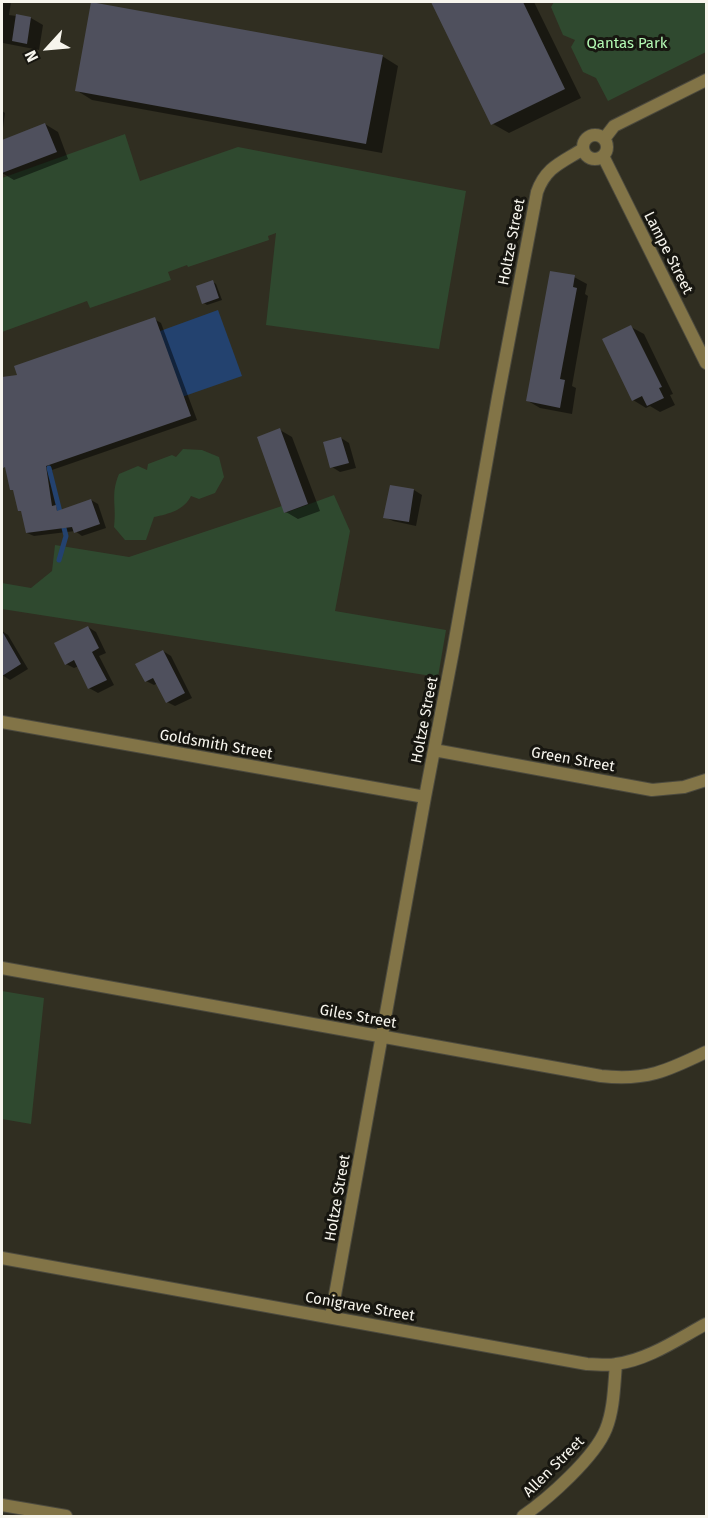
<!DOCTYPE html>
<style>
body{margin:0}
#map{position:relative;width:708px;height:1518px;overflow:hidden;background:#302e21;font-family:"Fira Sans",sans-serif}
canvas{display:block}
.frame{position:absolute;inset:0;border:3px solid #f7f5ed;pointer-events:none}
.north{position:absolute;left:18px;top:18px;width:60px;height:60px;-webkit-text-stroke:4px #171610;paint-order:stroke;rotate:244deg;font-size:16px;font-weight:700;line-height:24px;text-align:center;color:#f7f5ed}
.north::after{content:'';display:block;margin:auto;width:21px;height:27px;background:#f7f5ed;clip-path:polygon(50% 0,100% 100%,50% 72%,0 100%)}
</style>
<div id="map">
<canvas width="708" height="1518"></canvas>
<div class="frame"></div>
<div class="north">N</div>
</div>
<script>
const context = document.querySelector('canvas').getContext('2d');
context.lineJoin = 'round';
function paint(path, color) {
  context.fillStyle = color;
  context.fill(path, 'evenodd');
}
function trace(path, color, width, dash) {
  context.strokeStyle = color;
  context.lineWidth = width;
  context.lineCap = dash ? 'butt' : 'round';
  context.setLineDash(dash || []);
  context.stroke(path);
}
function write(font, color, halo, rows, align = 'center') {
  context.font = font + ' "Fira Sans",sans-serif';
  context.lineWidth = 6;
  context.setLineDash([]);
  context.textBaseline = 'middle';
  context.strokeStyle = halo;
  context.fillStyle = color;
  for (const [text, x, y, turn = 0] of rows) {
    context.save();
    context.translate(x, y);
    context.rotate((+turn || 0) * Math.PI / 180);
    context.textAlign = isNaN(turn) ? turn : align;
    if (halo) context.strokeText(text, 0, 0);
    context.fillText(text, 0, 0);
    context.restore();
  }
}
paint(new Path2D(`
 M 554,2 L 706,2 L 706,52 L 608,101 L 596,78 L 583,72 L 571,47 L 575,40 L 563,35 L 551,7 Z
 M 125,134 L 140,181 L 238,147 L 466,191 L 439,349 L 266,325 L 276,233 L 268,236 L 269,240 L 188,267 L 187,265 L 168,272 L 171,280 L 90,308 L 87,301 L 2,332 L 2,178 Z
 M 183,449 L 202,450 L 219,457 L 224,477 L 215,493 L 199,499 L 191,496 C 184,510 169,514 154,517 L 146,540 L 125,540 L 114,527 C 117,506 110,495 119,474 L 138,466 L 147,470 L 148,464 L 172,455 L 176,457 Z
 M 334,495 L 350,531 L 335,611 L 446,630 L 438,677 L 2,609 L 2,583 L 31,588 L 52,571 L 55,545 L 129,557 L 282,506 L 285,513 Z
 M 2,991 L 44,998 L 31,1124 L 2,1119 Z`), '#2f492f');
paint(new Path2D(`
 M 218,310 L 242,376 L 110,422 L 86,358 Z`), '#23426f');
paint(new Path2D(`
 M 2,2 L 11,2 L 9,15 L 31,18 L 43,25 L 39,50 L 3,43 L 2,53 Z
 M 433,2 L 534,2 L 581,98 L 509,133 L 493,124 Z
 M 382,56 L 398,66 L 382,153 L 92,100 L 76,90 Z
 M 2,111 L 5,113 L 3,128 L 2,128 Z
 M 45,124 L 58,132 L 68,159 L 14,180 L 2,173 L 2,141 Z
 M 574,277 L 587,284 L 585,294 L 588,296 L 572,386 L 576,388 L 572,414 L 540,408 L 528,401 Z
 M 213,282 L 216,284 L 222,300 L 207,305 L 204,303 Z
 M 154,319 L 161,323 L 197,420 L 52,470 L 58,508 L 62,510 L 91,500 L 98,504 L 106,528 L 82,536 L 75,531 L 34,536 L 27,533 L 23,512 L 19,510 L 14,491 L 2,457 L 2,379 L 19,376 Z
 M 631,327 L 644,334 L 673,394 L 670,395 L 675,405 L 660,412 L 650,406 L 646,408 L 633,400 L 604,340 Z
 M 280,430 L 292,437 L 320,511 L 298,519 L 286,512 Z
 M 341,438 L 349,443 L 356,468 L 340,472 L 332,467 Z
 M 391,486 L 414,490 L 422,495 L 416,526 L 393,521 L 385,517 Z
 M 88,627 L 96,632 L 106,653 L 99,656 L 114,685 L 98,693 L 89,688 L 79,666 L 74,668 L 66,664 Z
 M 2,631 L 8,635 L 28,669 L 10,680 L 2,675 Z
 M 163,651 L 171,656 L 192,698 L 175,706 L 167,702 L 158,683 L 154,685 L 146,681 Z`), '#0007');
trace(new Path2D(`
 M 49,468 L 66,536 L 59,560`), '#23426f', 5);
paint(new Path2D(`
 M 91,2 L 383,55 L 366,144 L 75,91 Z
 M 431,2 L 523,2 L 565,89 L 491,125 Z
 M 16,14 L 31,17 L 27,44 L 12,41 Z
 M 45,123 L 57,152 L 2,173 L 2,140 Z
 M 550,271 L 575,275 L 573,287 L 577,288 L 560,379 L 565,380 L 560,408 L 526,401 Z
 M 213,280 L 219,298 L 202,304 L 196,286 Z
 M 155,317 L 191,416 L 46,466 L 52,506 L 56,505 L 57,511 L 91,499 L 100,524 L 74,533 L 72,527 L 26,533 L 21,511 L 18,511 L 13,490 L 10,490 L 5,467 L 3,468 L 2,377 L 17,375 L 14,366 Z
 M 631,325 L 662,387 L 659,388 L 664,398 L 647,406 L 642,396 L 632,401 L 602,339 Z
 M 280,428 L 308,504 L 284,513 L 257,437 Z
 M 341,437 L 349,463 L 330,468 L 323,442 Z
 M 390,485 L 414,489 L 409,522 L 383,518 Z
 M 88,626 L 99,648 L 92,652 L 107,680 L 88,689 L 74,660 L 65,665 L 54,643 Z
 M 2,631 L 21,664 L 2,676 Z
 M 163,650 L 185,693 L 166,703 L 153,678 L 145,682 L 135,664 Z`), '#4f505d');
const minor = new Path2D(`
 M583 147a12 12 0 1 1 24 0a12 12 0 1 1-24 0Z
 M 604,139 L 614,126 L 706,80
 M 603,156 L 706,363
 M 2,722 L 425,797
 M 434,750 L 652,790 L 684,787 L 706,780
 M 2,968 L 601,1076 C 646,1081 667,1071 706,1052
 M 2,1258 L 587,1364 C 597,1364 607,1366 616,1364 C 648,1360 678,1339 706,1324
 M 331,1317 L 425,797 L 453,651 L 498,397 L 537,192 C 546,167 561,163 583,149
 M 2,1505 L 66,1516
 M 523,1516 C 548,1499 595,1457 606,1429 C 614,1409 614,1386 616,1364`);
trace(minor, '#4c4a3e', 14);
trace(minor, '#827447', 12);
write('15px', '#b2f7b2', '#171610', [
 ["Qantas Park",627,44]
]);
write('15px', '#f7f5ed', '#171610', [
 ["Holtze Street",512,242,-79],
 ["Lampe Street",668,253,63],
 ["Holtze Street",425,720,-79],
 ["Goldsmith Street",216,745,10],
 ["Green Street",573,760,10],
 ["Giles Street",358,1017,10],
 ["Holtze Street",338,1198,-80],
 ["Conigrave Street",360,1307,10],
 ["Allen Street",554,1467,-45]
]);
</script>
